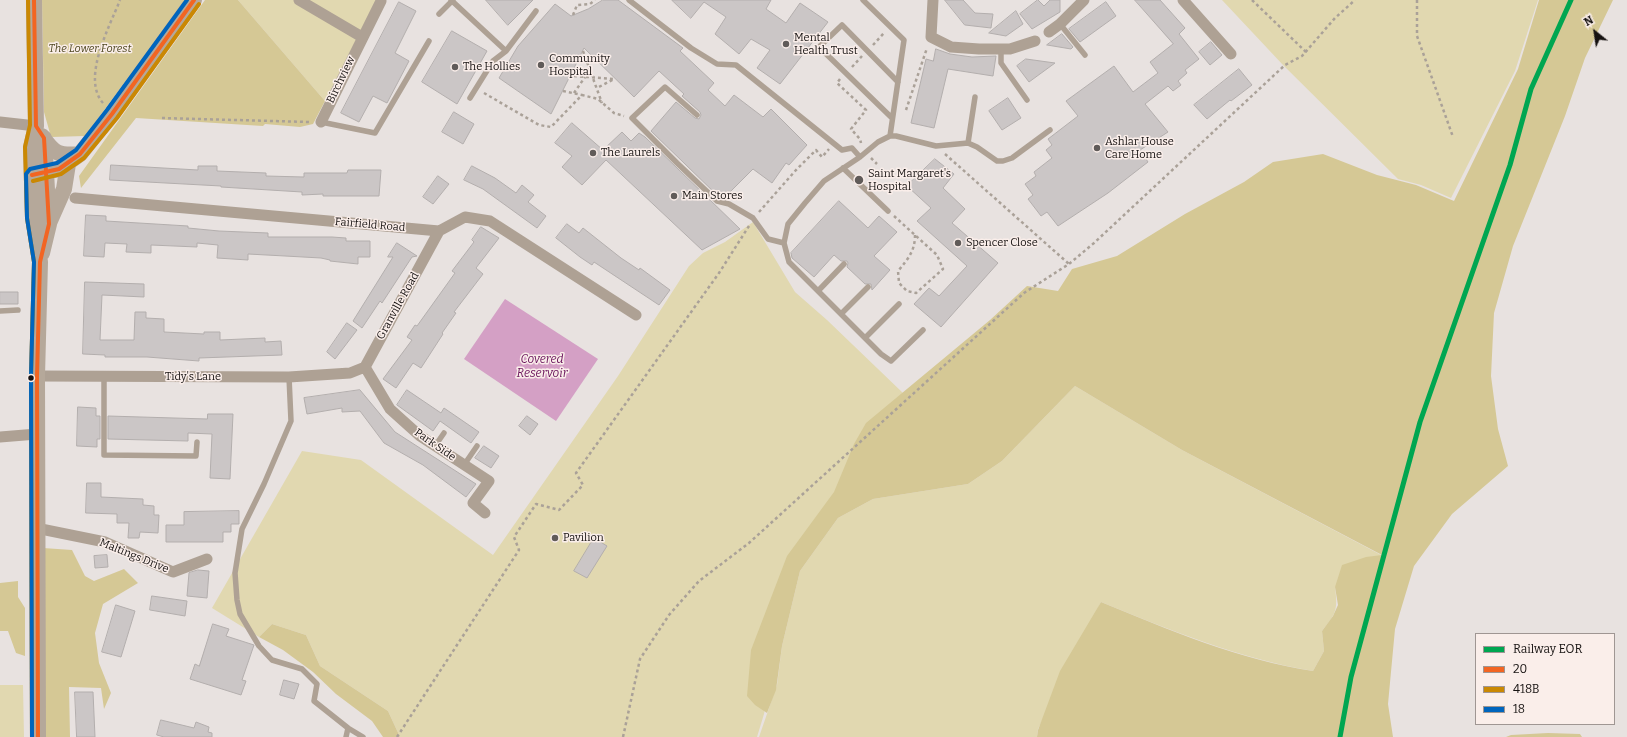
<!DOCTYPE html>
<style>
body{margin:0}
#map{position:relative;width:1627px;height:737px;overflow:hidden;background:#e8e2e0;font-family:Bitter,serif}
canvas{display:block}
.legend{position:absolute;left:1475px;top:633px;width:140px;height:92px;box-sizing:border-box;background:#faeeea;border:1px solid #9f9693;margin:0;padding:5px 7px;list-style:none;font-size:12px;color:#161211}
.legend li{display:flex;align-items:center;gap:8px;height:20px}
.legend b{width:20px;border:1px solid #9f9693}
.north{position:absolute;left:1575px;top:12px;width:40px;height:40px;-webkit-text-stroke:3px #faeeea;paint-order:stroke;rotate:330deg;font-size:11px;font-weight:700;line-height:16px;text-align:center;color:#161211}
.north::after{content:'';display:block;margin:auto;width:14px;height:18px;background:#161211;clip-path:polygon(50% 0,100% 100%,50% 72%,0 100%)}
</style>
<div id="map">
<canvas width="1627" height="737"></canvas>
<ul class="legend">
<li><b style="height:5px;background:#00a651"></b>Railway EOR</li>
<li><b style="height:5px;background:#f26522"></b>20</li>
<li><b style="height:5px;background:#ca8803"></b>418B</li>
<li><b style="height:5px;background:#0065bd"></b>18</li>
</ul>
<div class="north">N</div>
</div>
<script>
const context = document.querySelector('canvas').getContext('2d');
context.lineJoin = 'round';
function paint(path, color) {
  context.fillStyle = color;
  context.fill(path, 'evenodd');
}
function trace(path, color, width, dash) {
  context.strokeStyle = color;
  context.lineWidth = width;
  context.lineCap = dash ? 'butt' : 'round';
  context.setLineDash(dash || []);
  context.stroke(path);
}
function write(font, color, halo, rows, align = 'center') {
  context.font = font + ' Bitter,serif';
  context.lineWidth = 3;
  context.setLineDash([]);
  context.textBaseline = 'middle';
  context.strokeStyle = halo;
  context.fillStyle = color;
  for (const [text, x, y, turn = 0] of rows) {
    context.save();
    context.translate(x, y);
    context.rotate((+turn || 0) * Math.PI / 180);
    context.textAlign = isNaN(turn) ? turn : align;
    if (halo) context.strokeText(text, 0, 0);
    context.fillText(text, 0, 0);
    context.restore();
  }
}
paint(new Path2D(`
 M 238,0 L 377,0 L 325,101 Z
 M 1222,0 L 1538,0 L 1515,71 L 1451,198 L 1421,185 L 1398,179 L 1283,65 Z
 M 753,222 L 795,292 L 827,320 L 903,393 L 831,507 L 790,578 L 764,714 L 757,737 L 400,737 L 388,711 L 320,666 L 306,635 L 272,624 L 259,637 L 212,608 L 302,451 L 361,460 L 493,555 L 618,376 L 689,266 L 703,253 L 725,242 Z
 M 1075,386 L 1182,450 L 1383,556 L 1335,587 C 1338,611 1336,613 1322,631 L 1324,651 L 1313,671 C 1240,659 1170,630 1101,602 L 1038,729 L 1037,737 L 759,737 L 777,685 L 782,646 L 800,571 L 838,518 L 873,499 L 968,484 L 1002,461 Z
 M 0,685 L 23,685 L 24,737 L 0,737 Z`), '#e1d8b0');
paint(new Path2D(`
 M 42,0 L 186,0 L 85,136 L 51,137 L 44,112 Z
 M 205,0 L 238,0 L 325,101 L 313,124 L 300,127 L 265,124 L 263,126 L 136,118 L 81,188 L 79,176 Z
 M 1539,0 L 1613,0 L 1585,58 L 1565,116 L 1513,246 L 1494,313 L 1491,376 L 1498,429 L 1508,466 L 1452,514 L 1414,566 L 1395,629 L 1388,704 L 1393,737 L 1037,737 L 1038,730 L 1060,671 L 1101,602 C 1169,630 1240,660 1313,671 L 1324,651 L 1322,631 L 1333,616 L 1338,605 L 1335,587 L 1342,565 L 1366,557 L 1382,555 L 1182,450 L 1075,386 L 1002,461 L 968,484 L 873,499 L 838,518 L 800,571 L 782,646 L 776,690 L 767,713 L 755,705 L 747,696 L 751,650 L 787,556 L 834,492 L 854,444 L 866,423 L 990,320 L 1027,286 L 1058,291 L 1072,269 L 1117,256 L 1185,214 L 1244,182 L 1273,162 L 1323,154 L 1377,175 L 1416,185 L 1454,201 L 1518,69 Z
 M 43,548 L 72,550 L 85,576 L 94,581 L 124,569 L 138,583 L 103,604 L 95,633 L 99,663 L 111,693 L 104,709 L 101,688 L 69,687 L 70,737 L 43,737 Z
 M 18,581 L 18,597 L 25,608 L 25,656 L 16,653 L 8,631 L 0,631 L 0,583 Z
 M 272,624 L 306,635 L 320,666 L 388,711 L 400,737 L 383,737 L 372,721 L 336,694 L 313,672 L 283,650 L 259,637 Z
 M 1548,733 L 1580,734 L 1582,737 L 1506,737 L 1511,735 Z`), '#d5c895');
paint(new Path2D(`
 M 505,299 L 598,359 L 556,421 L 464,359 Z`), '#d4a0c5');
const building = new Path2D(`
 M 486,0 L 533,0 L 508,25 Z
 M 603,0 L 618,0 L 683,48 L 680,51 L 714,83 L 708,90 L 725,106 L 734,95 L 763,117 L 771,109 L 807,145 L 789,165 L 786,163 L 772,183 L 753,169 L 724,198 L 719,197 L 651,131 L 676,102 L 695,118 L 699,119 L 701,115 L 700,112 L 682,96 L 684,94 L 659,71 L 634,97 L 584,48 L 551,114 L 499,78 L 518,46 L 555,4 L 571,16 L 588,9 Z
 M 672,0 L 771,0 L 766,9 L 786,23 L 800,3 L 828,22 L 780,84 L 757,68 L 770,50 L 751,39 L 739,54 L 715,34 L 726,17 L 704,2 L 691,18 Z
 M 945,0 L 963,0 L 975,13 L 993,14 L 991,28 L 965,25 Z
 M 1038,0 L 1044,6 L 1050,0 L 1060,0 L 1060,12 L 1032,29 L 1020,14 Z
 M 1135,0 L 1160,0 L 1185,28 L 1179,34 L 1199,59 L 1185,70 L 1187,73 L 1178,81 L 1181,85 L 1173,91 L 1168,86 L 1145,104 L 1168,132 L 1140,150 L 1148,162 L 1108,193 L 1058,226 L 1047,212 L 1041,216 L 1028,199 L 1033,195 L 1025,184 L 1036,176 L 1034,172 L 1052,158 L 1046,150 L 1052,145 L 1048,139 L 1078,116 L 1066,101 L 1114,66 L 1133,92 L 1158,73 L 1150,62 L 1173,44 Z
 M 399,2 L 416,11 L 395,53 L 409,61 L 387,103 L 373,96 L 359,122 L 341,113 Z
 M 1106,2 L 1116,16 L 1080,42 L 1069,29 Z
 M 1016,11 L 1023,24 L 1006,36 L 989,33 Z
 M 452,31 L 487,51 L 457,104 L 422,82 Z
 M 1062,34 L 1073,47 L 1071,49 L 1047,45 Z
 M 1211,42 L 1222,55 L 1210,65 L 1199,52 Z
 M 936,49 L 950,54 L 972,57 L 996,56 L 993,76 L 948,69 L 934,128 L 911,123 L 926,59 L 933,61 Z
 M 1026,59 L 1055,63 L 1029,82 L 1017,66 Z
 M 1239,69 L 1252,85 L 1231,101 L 1230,100 L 1207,119 L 1194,105 Z
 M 1008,98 L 1021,118 L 1002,130 L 989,111 Z
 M 454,112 L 474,124 L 463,144 L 442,132 Z
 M 572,123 L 603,150 L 622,132 L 631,141 L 639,133 L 645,137 L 740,229 L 702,250 L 606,160 L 582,185 L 562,167 L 572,156 L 555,143 Z
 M 935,159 L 954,174 L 943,188 L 965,209 L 952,223 L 998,263 L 941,327 L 914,304 L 929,288 L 939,296 L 967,266 L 917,221 L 931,208 L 907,186 Z
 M 111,165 L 198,170 L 198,166 L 217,166 L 217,171 L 266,173 L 266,176 L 304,177 L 304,173 L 347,173 L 348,170 L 381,170 L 379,196 L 323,196 L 323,194 L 302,195 L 302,192 L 221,187 L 221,186 L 110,180 Z
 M 472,166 L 495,178 L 516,193 L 522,185 L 534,195 L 528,202 L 546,216 L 537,228 L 483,189 L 464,180 Z
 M 438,176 L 449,184 L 433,204 L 423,197 Z
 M 839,201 L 868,228 L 879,216 L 897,232 L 874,256 L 890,270 L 872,290 L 871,284 L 865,284 L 847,267 L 848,263 L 847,261 L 841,261 L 834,255 L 814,277 L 792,258 L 791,253 Z
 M 86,215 L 106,216 L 106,221 L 188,226 L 188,228 L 219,231 L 268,233 L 268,237 L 332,237 L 346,238 L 346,241 L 370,241 L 370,257 L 358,257 L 358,264 L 330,261 L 330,260 L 321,258 L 285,256 L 248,254 L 248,260 L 217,258 L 218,245 L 197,243 L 197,247 L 151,245 L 151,253 L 126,252 L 127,244 L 105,243 L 104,257 L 84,256 Z
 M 567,224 L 579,233 L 583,228 L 621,258 L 639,270 L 640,268 L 670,290 L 659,305 L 594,262 L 592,265 L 580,257 L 556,238 Z
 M 481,227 L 499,238 L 476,268 L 483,274 L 454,312 L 456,313 L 442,333 L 443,334 L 421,368 L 413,363 L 396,388 L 383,379 L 412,340 L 407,337 L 415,325 L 417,326 L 455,273 L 452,271 L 474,242 L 472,240 Z
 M 397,243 L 417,256 L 412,257 L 382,303 L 380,301 L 362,328 L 353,321 L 393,257 L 388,257 Z
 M 85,282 L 144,284 L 144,297 L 102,295 L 100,340 L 134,340 L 135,312 L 146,312 L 146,318 L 164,319 L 164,332 L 204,334 L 204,332 L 220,332 L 220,340 L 265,338 L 265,342 L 281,341 L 282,355 L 199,358 L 199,361 L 147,357 L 105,357 L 105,355 L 83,354 Z
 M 0,292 L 18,292 L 18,304 L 0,304 Z
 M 347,323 L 357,330 L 335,359 L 327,352 Z
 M 360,390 L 395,432 L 476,484 L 466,497 L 423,465 L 384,443 L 360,411 L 342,412 L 342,408 L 307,414 L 304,398 Z
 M 407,390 L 441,413 L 444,408 L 479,432 L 471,443 L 440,421 L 433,431 L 397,405 Z
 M 78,407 L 96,408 L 96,416 L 100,416 L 100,439 L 97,439 L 97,447 L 77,446 Z
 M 208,414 L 233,414 L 230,479 L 210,478 L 212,434 L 188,433 L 188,441 L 108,439 L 108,416 L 207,419 Z
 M 527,416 L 538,424 L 530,435 L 519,426 Z
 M 484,446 L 499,456 L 491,468 L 475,458 Z
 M 87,483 L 101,483 L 101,497 L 143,499 L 143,505 L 154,506 L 154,515 L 159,515 L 158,533 L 140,532 L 139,538 L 128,538 L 129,523 L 117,523 L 117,514 L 86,513 Z
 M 239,511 L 239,524 L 231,524 L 231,532 L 223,532 L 223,542 L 166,542 L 166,525 L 184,525 L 184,512 Z
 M 594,538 L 607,546 L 587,578 L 574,571 Z
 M 107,555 L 108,567 L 95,568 L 94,556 Z
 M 198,570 L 209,571 L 207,598 L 187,596 L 189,573 Z
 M 152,596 L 187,601 L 185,616 L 150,610 Z
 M 116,605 L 135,611 L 121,657 L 102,652 Z
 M 213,624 L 229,629 L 226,636 L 254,645 L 242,680 L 246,681 L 241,695 L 190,679 L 195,664 L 199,666 Z
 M 284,680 L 299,684 L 294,699 L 280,695 Z
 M 75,692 L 93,692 L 95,737 L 77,737 Z
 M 161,720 L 194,728 L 196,722 L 209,727 L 208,732 L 212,733 L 212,737 L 164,737 L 157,735 Z`);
paint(building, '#cbc6c6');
trace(building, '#b3aead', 1);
trace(new Path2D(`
 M 1252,0 L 1306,52
 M 1417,0 L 1417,36 L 1453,137
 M 573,15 L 577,5 L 590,4 L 595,0
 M 873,45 L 884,33
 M 583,51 L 602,103
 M 852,67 L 862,56
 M 574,76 L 614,79 L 597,88
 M 840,79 L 837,83 L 866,110 L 851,129 L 860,139 L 861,143
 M 563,91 L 582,95
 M 484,93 L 539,125 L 551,127 L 582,95 L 598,99 L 614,113 L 624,116
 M 574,93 L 585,77
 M 103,103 C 81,78 110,26 120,0
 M 906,110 L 927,48
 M 162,118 L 309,122
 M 945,154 L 1069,264
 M 871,158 L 877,164
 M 759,212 L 796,170 L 816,150 L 822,157 L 829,149
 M 894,216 L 937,255 L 943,269 L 916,293 L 907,291 L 899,283 L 898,271 C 908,259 915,251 915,235
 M 397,737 L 519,550 L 514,537 L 536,504 L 559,510 L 583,485 L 576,473 L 719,273 L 749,226
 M 623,737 L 640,659 L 669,615 L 699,581 L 749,543 L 1024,293 L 1069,264 L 1094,243 L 1285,65 L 1302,56 L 1335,18 L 1355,0`), '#aaa198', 2.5, [3, 3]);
trace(new Path2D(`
 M 451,0 L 506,51
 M 629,0 L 691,48 L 717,64 L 736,65 L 842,150 L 852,148 L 860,157
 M 863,0 L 904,40 L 890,136
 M 439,14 L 453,0
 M 1060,24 L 1085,55
 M 1001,49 L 1001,63 L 1027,100
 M 470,98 L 493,61 L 506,51 L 536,11
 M 697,115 L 665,87 L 632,118 L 677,163 L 717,201 L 729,204 L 753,218 L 768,239 L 784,243
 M 892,118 L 819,47 L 842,25 L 898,82
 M 321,122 L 375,133 L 429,41
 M 968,143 L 975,97
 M 843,168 L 888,211
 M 818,291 L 844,264
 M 0,311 L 18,310
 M 841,314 L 868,287
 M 923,330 L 891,361 L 881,354 L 789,262 L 784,243 L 788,224 L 805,203 L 824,181 L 860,157 L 878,142 L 890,136 L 896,136 L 936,146 L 968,143 L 977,147 L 997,161 L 1003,161 L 1012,158 L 1050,130
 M 865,338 L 899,304
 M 104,376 L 104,455 L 196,456 L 197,442
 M 289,377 L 291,421 L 264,484 L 242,529 L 235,573 L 237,600 L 240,614 L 259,646 L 272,660 L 302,669 L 317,684 L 314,701 L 348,728 L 346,737
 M 435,446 L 444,433
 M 464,465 L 477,446
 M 348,728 L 363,737`), '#aea194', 5.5);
trace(new Path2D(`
 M 299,0 L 362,37
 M 933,0 L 931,37 L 951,47 L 979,49 L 1010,49 L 1035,41
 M 1183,0 L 1231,54
 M 1049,32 L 1060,24 L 1084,0
 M 0,122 L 36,126
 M 321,122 L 381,1
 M 75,198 L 439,231 L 465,217 L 490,221 L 636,315
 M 365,367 L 390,409 L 420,436 L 489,481 L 473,503 L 485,513
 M 37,376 L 289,377 L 350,373 L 365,367 L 439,231
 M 0,437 L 37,434
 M 36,528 L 105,542 L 173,572 L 207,559`), '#aea194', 11);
trace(new Path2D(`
 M 34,0 L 36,126 L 31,147 L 33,218 L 40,262 L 37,376 L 38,737
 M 42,136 C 54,154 59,156 80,154
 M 32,175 L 59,169 L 80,154 L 112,114 L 194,0
 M 49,223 L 64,189 L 68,164
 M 42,253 L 49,224 L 44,138`), '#b5a89a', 16);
trace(new Path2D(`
 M 34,0 L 36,126 L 44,138 L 49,224 L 40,262 L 37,376 L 38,737
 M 32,175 L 59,169 L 80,154 L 112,114 L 194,0`), '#f26522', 4);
trace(new Path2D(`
 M 28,0 L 30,125 L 25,147 L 27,218 L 34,262 L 31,376 L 32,737
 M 33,181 L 61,174 L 84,158 L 117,118 L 199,4`), '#ca8803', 4);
trace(new Path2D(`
 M 32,737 L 31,376 L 34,262 L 27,218 L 26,174 L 30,169 L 57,163 L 76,150 L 107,110 L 187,0`), '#0065bd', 4);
trace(new Path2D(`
 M 1340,737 L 1351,677 L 1420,422 L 1510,165 L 1531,89 L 1571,0`), '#00a651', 5);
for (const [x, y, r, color] of [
 [786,44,4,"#605b59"],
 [541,65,4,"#605b59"],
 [455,67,4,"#605b59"],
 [1097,148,4,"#605b59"],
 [593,153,4,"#605b59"],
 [859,180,5,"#605b59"],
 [674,196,4,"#605b59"],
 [958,243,4,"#605b59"],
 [31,378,3.5,"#161211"],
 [555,538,4,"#605b59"]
]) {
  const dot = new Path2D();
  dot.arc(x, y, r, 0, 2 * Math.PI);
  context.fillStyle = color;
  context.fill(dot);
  trace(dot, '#faeeea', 1.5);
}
write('11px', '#161211', '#faeeea', [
 ["Mental",794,38],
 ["Health Trust",794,51],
 ["Community",549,59],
 ["Hospital",549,72],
 ["The Hollies",463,67],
 ["Ashlar House",1105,142],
 ["Care Home",1105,155],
 ["The Laurels",601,153],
 ["Saint Margaret's",868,174],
 ["Hospital",868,187],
 ["Main Stores",682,196],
 ["Spencer Close",966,243],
 ["Pavilion",563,538]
], 'left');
write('italic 11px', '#4f4821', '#faeeea', [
 ["The Lower Forest",90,49]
]);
write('11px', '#161211', '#faeeea', [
 ["Birchview",341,80,-64],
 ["Fairfield Road",370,225,5],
 ["Granville Road",398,306,-61],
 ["Tidy's Lane",193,377],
 ["Park Side",435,445,35],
 ["Maltings Drive",134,556,22]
]);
write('italic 12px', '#6a135c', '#faeeea', [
 ["Covered",542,360],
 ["Reservoir",542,374]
]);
</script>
